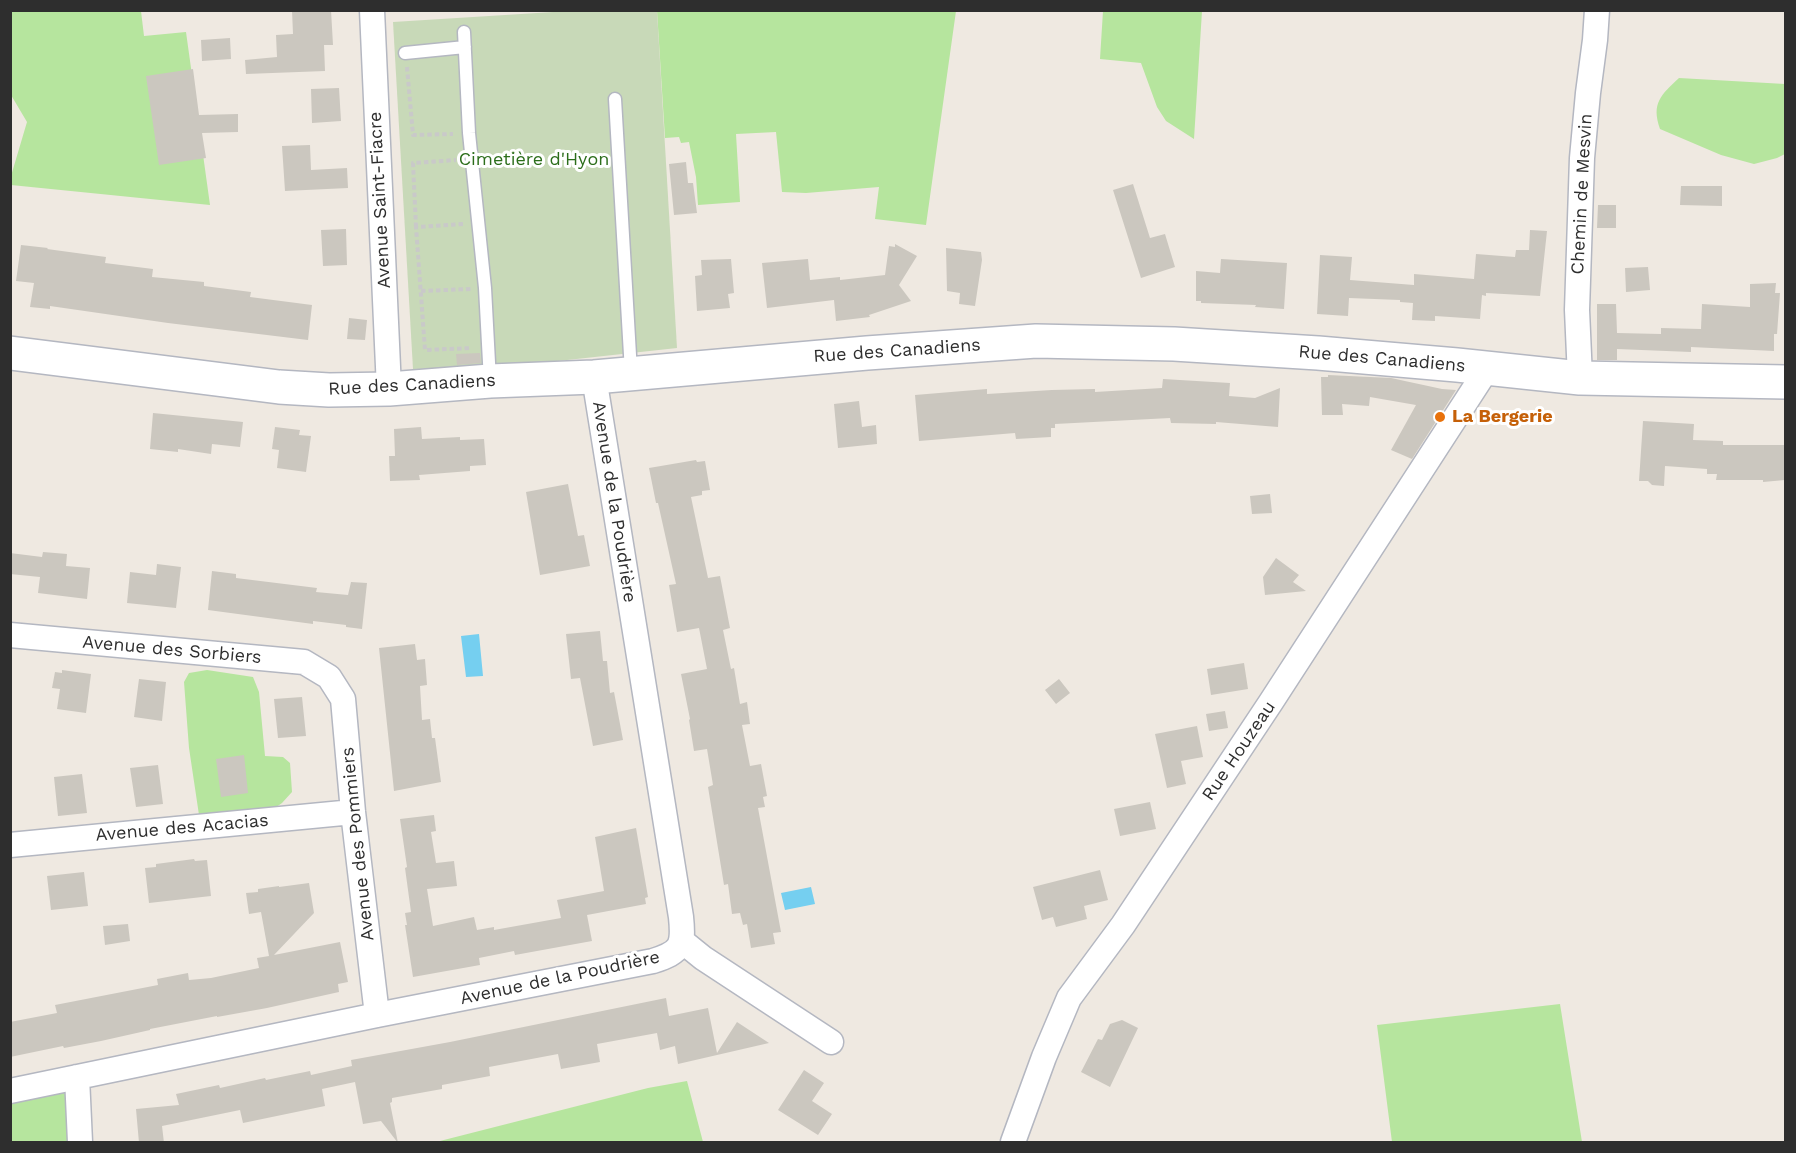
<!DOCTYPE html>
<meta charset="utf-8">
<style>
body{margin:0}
#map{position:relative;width:1796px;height:1153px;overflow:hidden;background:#efe9e1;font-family:"Work Sans",sans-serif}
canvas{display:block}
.frame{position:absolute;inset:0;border:12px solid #2e2e2e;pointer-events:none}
</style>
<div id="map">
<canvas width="1796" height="1153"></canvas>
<div class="frame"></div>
</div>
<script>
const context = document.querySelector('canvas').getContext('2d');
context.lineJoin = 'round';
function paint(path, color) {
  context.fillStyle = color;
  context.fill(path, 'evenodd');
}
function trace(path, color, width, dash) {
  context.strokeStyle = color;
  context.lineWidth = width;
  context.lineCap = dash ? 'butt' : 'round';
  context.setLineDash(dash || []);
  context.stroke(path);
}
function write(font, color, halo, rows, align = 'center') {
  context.font = font + ' "Work Sans",sans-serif';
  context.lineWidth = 6;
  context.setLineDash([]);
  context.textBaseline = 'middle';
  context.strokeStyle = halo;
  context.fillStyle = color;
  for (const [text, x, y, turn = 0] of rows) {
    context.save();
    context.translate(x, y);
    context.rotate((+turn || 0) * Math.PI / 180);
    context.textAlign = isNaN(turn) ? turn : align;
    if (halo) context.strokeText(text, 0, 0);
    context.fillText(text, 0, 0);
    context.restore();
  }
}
paint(new Path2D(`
 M 11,11 L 141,11 L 144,36 L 186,32 L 210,205 L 11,185 L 11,176 L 27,122 L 11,95 Z
 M 657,11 L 956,11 L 926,225 L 875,219 L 879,187 L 806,193 L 782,192 L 776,132 L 736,134 L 740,202 L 698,205 L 696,177 L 689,142 L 681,143 L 679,137 L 665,138 Z
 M 1103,11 L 1202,11 L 1194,139 L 1166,121 L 1157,107 L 1141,63 L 1100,59 Z
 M 1679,78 L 1785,84 L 1785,154 L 1777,158 L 1754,164 L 1721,155 L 1660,129 C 1651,103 1661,95 1679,78 Z
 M 207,670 L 253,677 L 259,692 L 265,756 L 283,757 L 290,763 L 292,792 L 282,803 L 272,810 L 199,815 L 189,748 L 184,682 L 189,673 Z
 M 1560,1004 L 1582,1142 L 1392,1142 L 1377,1025 Z
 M 77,1077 L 80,1142 L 11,1142 L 11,1091 Z
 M 687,1081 L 703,1142 L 436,1142 L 648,1088 Z`), '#b6e59e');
paint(new Path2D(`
 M 569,11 L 657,11 L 677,348 L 494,368 L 413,369 L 393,22 Z`), '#c8d9b8');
paint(new Path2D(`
 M 479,634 L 483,676 L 466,677 L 461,636 Z
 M 811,887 L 815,904 L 785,910 L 781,893 Z`), '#75cff0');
paint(new Path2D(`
 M 292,10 L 331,10 L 333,45 L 324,45 L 325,71 L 246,74 L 245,60 L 277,57 L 276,35 L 293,34 Z
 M 230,38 L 231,59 L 202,61 L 201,40 Z
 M 193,69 L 199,115 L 238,114 L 238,132 L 202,133 L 206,158 L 159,165 L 146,76 Z
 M 339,88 L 341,121 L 312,123 L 311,89 Z
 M 310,145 L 311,170 L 347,168 L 348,188 L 285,191 L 282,146 Z
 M 686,162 L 688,183 L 693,183 L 697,213 L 674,215 L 669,164 Z
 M 1133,184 L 1150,238 L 1165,234 L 1175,267 L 1141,278 L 1113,190 Z
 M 1681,186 L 1722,186 L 1722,206 L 1680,205 Z
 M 1598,205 L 1616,205 L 1616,228 L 1597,228 Z
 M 346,229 L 347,265 L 323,266 L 321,230 Z
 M 1530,230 L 1547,231 L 1540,296 L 1486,293 L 1486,296 L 1482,295 L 1480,319 L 1435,316 L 1435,321 L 1412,320 L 1413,303 L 1400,302 L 1400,300 L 1349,298 L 1348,316 L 1317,314 L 1320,255 L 1352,257 L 1350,280 L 1414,285 L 1414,274 L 1474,279 L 1476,254 L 1515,257 L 1516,250 L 1529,250 Z
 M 895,244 L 917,256 L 899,285 L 911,301 L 869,315 L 870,317 L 836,321 L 834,300 L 767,308 L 762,263 L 808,259 L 810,280 L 840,277 L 840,280 L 885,275 L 889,246 L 895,247 Z
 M 21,245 L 48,248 L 47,249 L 106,257 L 105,263 L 153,269 L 152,277 L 204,282 L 204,286 L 251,292 L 250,297 L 312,305 L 308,340 L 168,323 L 50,306 L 50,309 L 30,307 L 34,283 L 16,281 Z
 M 946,248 L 981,252 L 982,260 L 975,306 L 959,304 L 960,293 L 947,291 Z
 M 731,259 L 734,293 L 728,294 L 730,308 L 697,311 L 695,276 L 702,275 L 701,260 Z
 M 1221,259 L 1287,263 L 1284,309 L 1255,307 L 1256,305 L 1201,303 L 1201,301 L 1196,301 L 1196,271 L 1220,273 Z
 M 1648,267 L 1650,290 L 1626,292 L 1625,268 Z
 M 1776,283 L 1775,293 L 1780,293 L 1777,334 L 1774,334 L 1774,351 L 1691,347 L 1691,352 L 1617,349 L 1617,360 L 1597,360 L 1597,304 L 1616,304 L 1617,333 L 1661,334 L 1661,328 L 1701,329 L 1702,304 L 1750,307 L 1750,284 Z
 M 349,318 L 367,320 L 365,340 L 347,339 Z
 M 480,353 L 481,363 L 457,365 L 456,354 Z
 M 1328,375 L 1391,378 L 1442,389 L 1456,390 L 1412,459 L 1391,450 L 1416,405 L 1370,397 L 1369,406 L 1342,404 L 1343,415 L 1322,415 L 1321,377 L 1328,377 Z
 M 1163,379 L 1230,383 L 1229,396 L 1255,398 L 1280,388 L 1278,427 L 1216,422 L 1216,424 L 1171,423 L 1170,418 L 1055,424 L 1055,428 L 1051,428 L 1051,437 L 1016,439 L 1015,433 L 919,441 L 915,395 L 987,389 L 987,394 L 1052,390 L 1095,389 L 1095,392 L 1162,388 Z
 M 859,401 L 862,427 L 876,425 L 877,444 L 838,448 L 834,404 Z
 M 153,413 L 243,422 L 240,447 L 212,444 L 211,454 L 178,449 L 178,452 L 150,449 Z
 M 1643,421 L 1694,424 L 1693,440 L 1723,441 L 1723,445 L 1785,445 L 1785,480 L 1763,482 L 1763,480 L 1716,480 L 1717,474 L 1707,474 L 1707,469 L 1665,466 L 1664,486 L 1652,485 L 1648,481 L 1639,481 Z
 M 275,427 L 300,430 L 299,435 L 311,436 L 306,472 L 277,468 L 279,450 L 272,449 Z
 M 421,427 L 422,439 L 460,437 L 460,440 L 484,439 L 486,465 L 470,466 L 470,471 L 419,475 L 420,480 L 390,481 L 389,456 L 395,456 L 394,429 Z
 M 696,460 L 697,462 L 705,461 L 710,490 L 702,491 L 702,495 L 691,497 L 708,578 L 720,576 L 730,628 L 723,630 L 731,669 L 734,668 L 740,704 L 747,702 L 750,724 L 742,725 L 750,766 L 761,764 L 767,796 L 763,797 L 765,807 L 758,808 L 781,932 L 773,933 L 775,944 L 751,948 L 747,924 L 743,925 L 740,913 L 732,914 L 728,884 L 724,885 L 708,787 L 713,785 L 707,749 L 694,751 L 689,720 L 690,719 L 681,674 L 707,669 L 699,628 L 677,632 L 669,585 L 676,584 L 658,503 L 656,503 L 649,468 Z
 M 568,484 L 578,536 L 584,535 L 590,566 L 540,575 L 526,492 Z
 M 1270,494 L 1272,513 L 1252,514 L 1250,496 Z
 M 43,552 L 67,554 L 66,566 L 90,568 L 87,599 L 38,593 L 40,577 L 10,574 L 10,553 L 42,557 Z
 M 1276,558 L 1299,575 L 1293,582 L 1306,591 L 1265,595 L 1263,577 Z
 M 157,564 L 181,567 L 176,608 L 127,603 L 130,572 L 156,575 Z
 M 212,571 L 236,574 L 236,578 L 317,588 L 316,592 L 348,595 L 351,582 L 367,583 L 362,629 L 346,627 L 346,625 L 313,621 L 313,624 L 208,610 Z
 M 600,631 L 603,661 L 607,661 L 610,693 L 614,692 L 623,740 L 593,746 L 580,678 L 571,679 L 566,634 Z
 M 415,644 L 417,660 L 425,659 L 427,685 L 420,686 L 422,720 L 430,719 L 432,738 L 435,738 L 441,782 L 394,791 L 379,648 Z
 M 1244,663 L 1248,689 L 1211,695 L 1207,669 Z
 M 62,670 L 91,674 L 86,713 L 57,709 L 60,689 L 52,688 L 55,672 L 62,673 Z
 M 139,679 L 166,682 L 162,721 L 134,717 Z
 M 1059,679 L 1070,693 L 1056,704 L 1045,690 Z
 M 302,697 L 306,736 L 278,738 L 274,699 Z
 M 1225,711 L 1228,728 L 1209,731 L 1206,714 Z
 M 1197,726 L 1203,757 L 1181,761 L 1186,784 L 1167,788 L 1155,734 Z
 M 244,755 L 248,793 L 221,797 L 216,759 Z
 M 158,765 L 163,804 L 136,807 L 130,768 Z
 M 82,774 L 87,813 L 58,816 L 54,777 Z
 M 1150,802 L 1156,829 L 1120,836 L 1114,809 Z
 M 434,815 L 436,831 L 431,832 L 436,863 L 454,861 L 457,886 L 427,889 L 433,926 L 474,917 L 477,930 L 494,927 L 494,930 L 561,918 L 557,900 L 604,891 L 595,837 L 636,828 L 648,897 L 645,898 L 646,904 L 587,915 L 592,941 L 515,955 L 514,951 L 479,958 L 480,965 L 413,977 L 405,925 L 407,925 L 405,913 L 411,912 L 405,868 L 407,867 L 400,819 Z
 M 194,859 L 195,861 L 207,860 L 211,896 L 149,903 L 145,868 L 156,867 L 156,864 Z
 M 1100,870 L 1108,900 L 1084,906 L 1087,919 L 1056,927 L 1053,917 L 1042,920 L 1033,887 Z
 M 84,872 L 88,906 L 51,910 L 47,876 Z
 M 309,883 L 314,913 L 274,955 L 340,942 L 348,982 L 338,984 L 339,992 L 267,1008 L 217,1017 L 217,1016 L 150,1029 L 150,1030 L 101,1041 L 64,1048 L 63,1046 L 10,1057 L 10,1022 L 57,1013 L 55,1005 L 158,985 L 157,979 L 188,973 L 189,980 L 211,978 L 259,968 L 257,958 L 269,956 L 261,912 L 249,914 L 246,893 L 258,892 L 258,889 L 279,886 L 279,887 Z
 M 128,924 L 130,941 L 105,945 L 103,926 Z
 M 666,998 L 669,1016 L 708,1008 L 717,1053 L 737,1022 L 769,1043 L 678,1064 L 675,1046 L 660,1050 L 657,1033 L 597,1044 L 600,1062 L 561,1069 L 558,1054 L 489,1067 L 490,1076 L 442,1085 L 442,1089 L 392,1098 L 392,1102 L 390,1103 L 398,1143 L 381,1121 L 363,1124 L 355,1082 L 322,1089 L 325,1106 L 243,1123 L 240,1110 L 162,1126 L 164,1143 L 139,1143 L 136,1109 L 179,1105 L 176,1094 L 219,1085 L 220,1088 L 265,1078 L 266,1080 L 310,1071 L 311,1075 L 352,1066 L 351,1060 L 450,1042 Z
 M 1122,1020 L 1138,1028 L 1110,1087 L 1081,1072 L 1098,1039 L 1102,1040 L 1110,1024 Z
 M 804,1070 L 824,1083 L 812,1101 L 832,1114 L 818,1135 L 778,1110 Z`), '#cbc7bf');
const lane = new Path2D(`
 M 464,32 L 469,133 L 485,288 L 490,381
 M 405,53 L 465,47
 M 615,99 L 631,372`);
const street = new Path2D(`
 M 372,10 L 389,389
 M 1580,378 L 1577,310 L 1582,158 L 1588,93 L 1595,40 L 1597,10
 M 10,635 L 304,662 L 329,677 L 343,699 L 353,812 L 377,1015
 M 10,845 L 353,812
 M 682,941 L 703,958 L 831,1042
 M 77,1077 L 80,1142
 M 10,1091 L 377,1015 L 653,961 C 681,952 684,946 681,917 L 594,377
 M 1013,1142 L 1044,1057 L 1069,998 L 1123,925 L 1271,702 L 1487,369`);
const secondary = new Path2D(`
 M 10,353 L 279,387 L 329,390 L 389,389 L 490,381 L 594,377 L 867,353 L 1036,341 L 1174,344 L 1318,353 L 1457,365 L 1580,378 L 1786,382`);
trace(lane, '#b4b7c1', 15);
trace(street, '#b4b7c1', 27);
trace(secondary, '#b4b7c1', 36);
trace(new Path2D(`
 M 407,67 L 413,135 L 453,134
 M 463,224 L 416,227 L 425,350 L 472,348
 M 416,227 L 413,163 L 456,160
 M 421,291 L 471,289`), '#c9c9c9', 4, [4.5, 3]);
trace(lane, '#fff', 12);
trace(street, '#fff', 24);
trace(secondary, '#fff', 33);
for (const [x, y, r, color] of [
 [1440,417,6,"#e8710a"]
]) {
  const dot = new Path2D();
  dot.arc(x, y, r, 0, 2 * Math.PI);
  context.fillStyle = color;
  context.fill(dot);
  trace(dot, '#fff', 2);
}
write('18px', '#2c6e1b', '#fff', [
 ["Cimetière d'Hyon",534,160]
]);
write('18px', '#2e2e2e', '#fff', [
 ["Chemin de Mesvin",1582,194,-87],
 ["Avenue Saint-Fiacre",380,200,-93],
 ["Rue des Canadiens",897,351,-4],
 ["Rue des Canadiens",1382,359,5],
 ["Rue des Canadiens",412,385,-3],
 ["Avenue de la Poudrière",614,502,81],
 ["Avenue des Sorbiers",172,650,5],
 ["Rue Houzeau",1239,751,-56],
 ["Avenue des Acacias",182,828,-5],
 ["Avenue des Pommiers",358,844,-96],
 ["Avenue de la Poudrière",560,978,-12]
]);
write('bold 18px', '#c56008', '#fff', [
 ["La Bergerie",1452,417]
], 'left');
</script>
